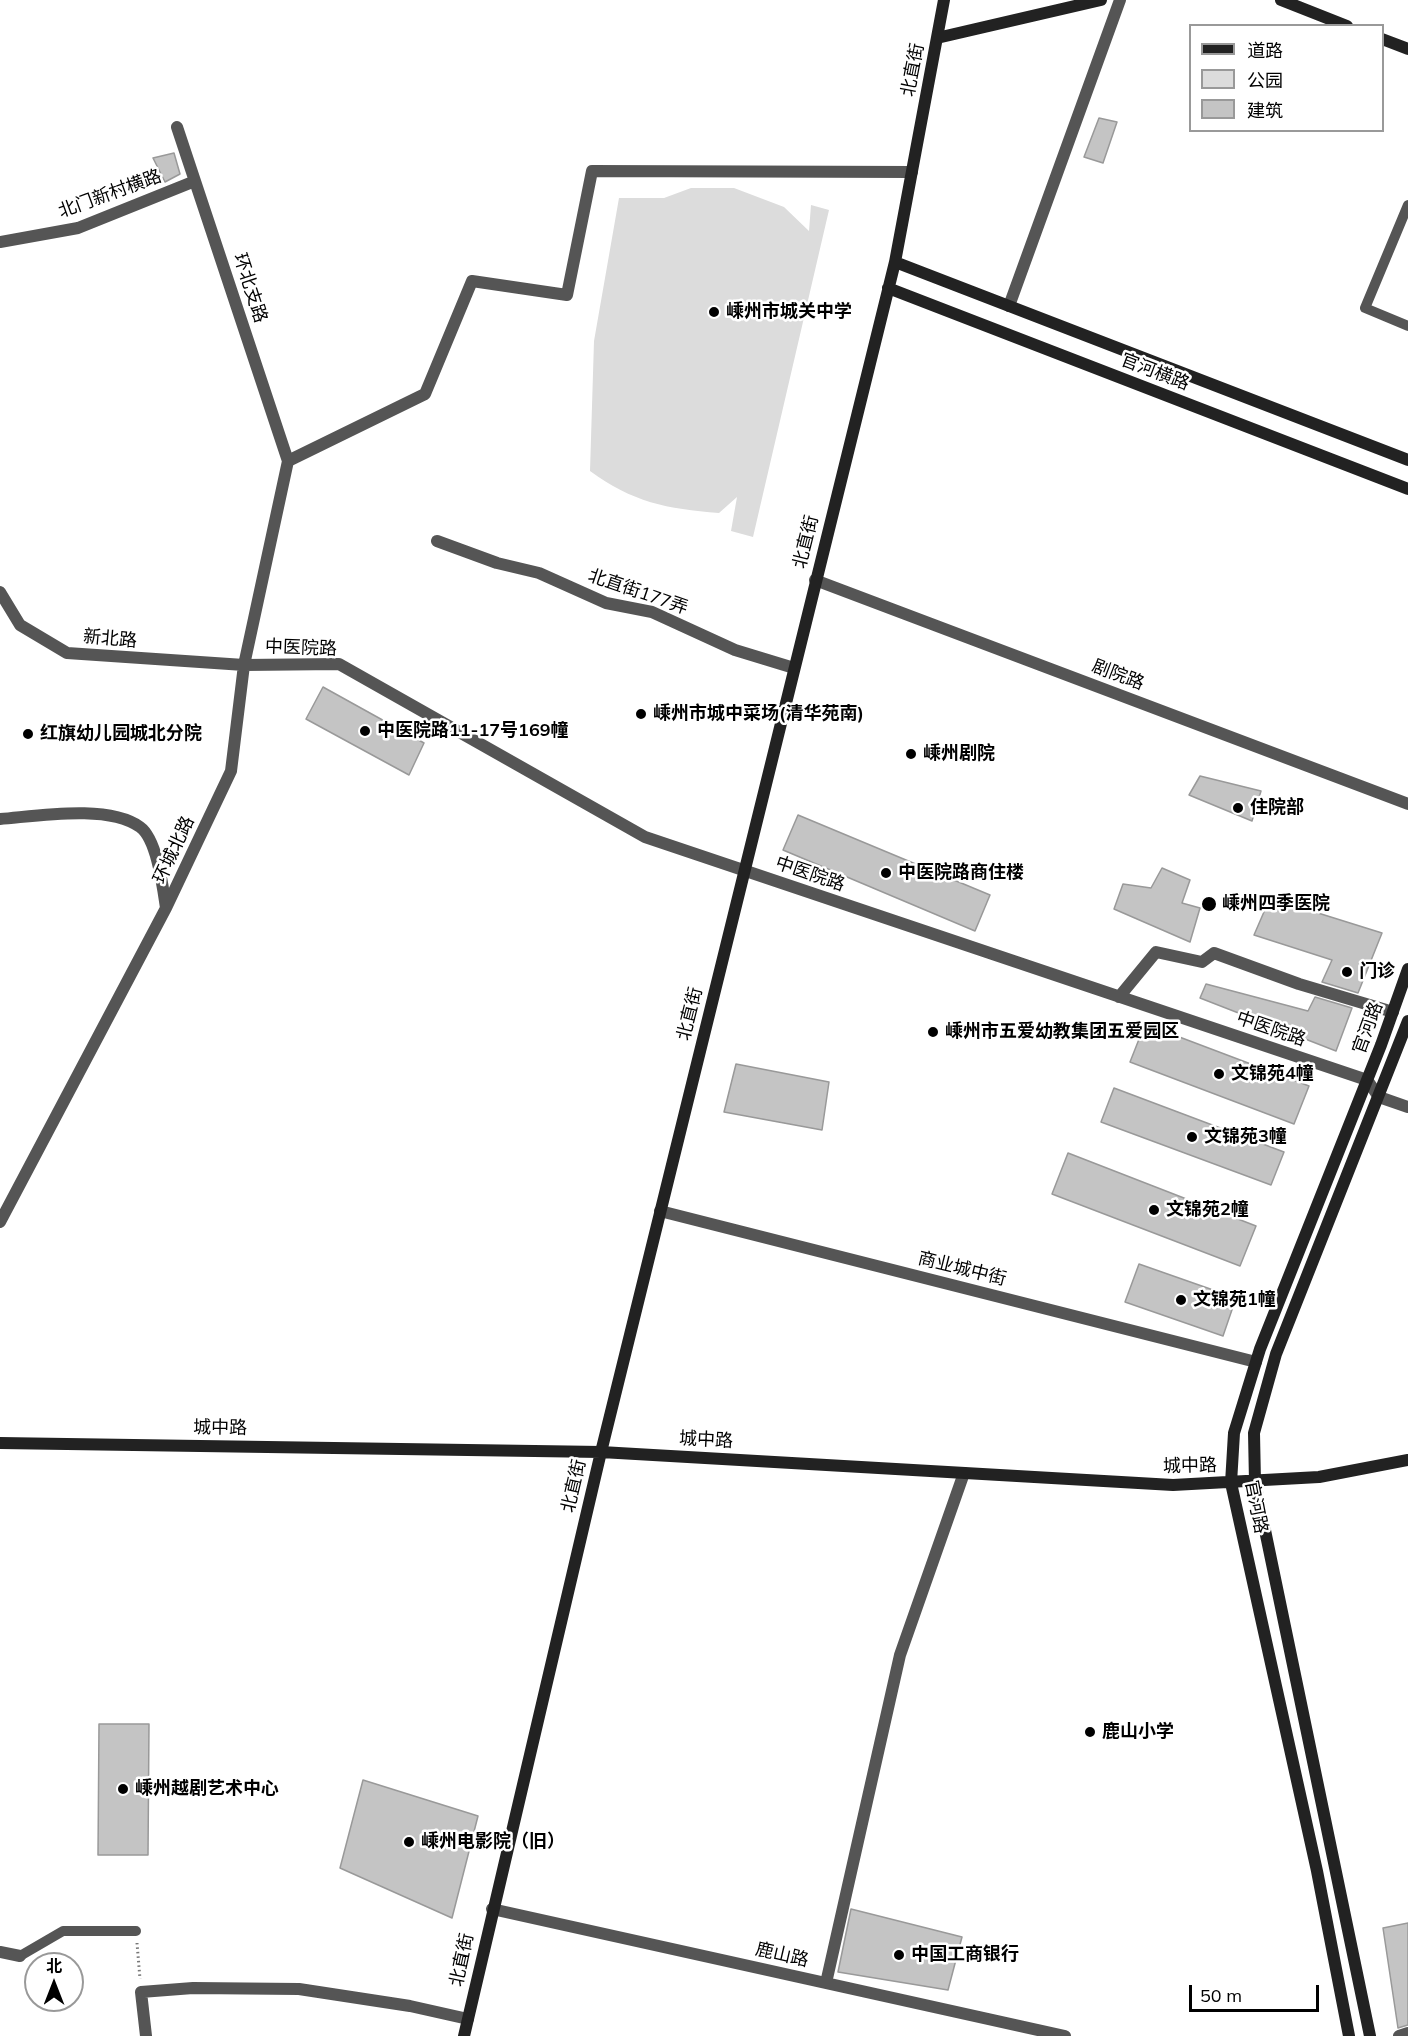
<!DOCTYPE html>
<meta charset="utf-8">
<style>
body{margin:0}
#map{position:relative;width:1408px;height:2036px;overflow:hidden;background:#fff;font-family:Mulish,"Noto Sans SC",sans-serif}
canvas{display:block}
.legend{position:absolute;left:1189px;top:24px;width:195px;height:108px;box-sizing:border-box;background:#fff;border:2px solid #999;margin:0;padding:8px 10px;list-style:none;font-size:18px;color:#000}
.legend li{display:flex;align-items:center;gap:12px;height:30px}
.legend b{width:30px;border:2px solid #999}
.north{position:absolute;left:24px;top:1952px;width:60px;height:60px;box-sizing:border-box;background:#fff;border:2px solid #999;border-radius:50%;rotate:0deg;font-size:16px;font-weight:700;line-height:24px;text-align:center;color:#000}
.north::after{content:'';display:block;margin:auto;width:21px;height:27px;background:#000;clip-path:polygon(50% 0,100% 100%,50% 72%,0 100%)}
.scale{position:absolute;left:1189px;top:1985px;width:130px;height:27px;box-sizing:border-box;border:3px solid #000;border-top:0;padding-left:8px;font-size:18px;line-height:21px;white-space:nowrap;color:#000;-webkit-text-stroke:4px #fff;paint-order:stroke}
</style>
<div id="map">
<canvas width="1408" height="2036"></canvas>
<ul class="legend">
<li><b style="height:8px;background:#222"></b>道路</li>
<li><b style="height:16px;background:#dcdcdc"></b>公园</li>
<li><b style="height:16px;background:#c4c4c4"></b>建筑</li>
</ul>
<div class="north">北</div>
<div class="scale">50 m</div>
</div>
<script>
const context = document.querySelector('canvas').getContext('2d');
context.lineJoin = 'round';
function paint(path, color) {
  context.fillStyle = color;
  context.fill(path, 'evenodd');
}
function trace(path, color, width, dash) {
  context.strokeStyle = color;
  context.lineWidth = width;
  context.lineCap = dash ? 'butt' : 'round';
  context.setLineDash(dash || []);
  context.stroke(path);
}
function write(font, color, halo, rows, align = 'center') {
  context.font = font + ' Mulish,"Noto Sans SC",sans-serif';
  context.lineWidth = 5;
  context.setLineDash([]);
  context.textBaseline = 'middle';
  context.strokeStyle = halo;
  context.fillStyle = color;
  for (const [text, x, y, turn = 0] of rows) {
    context.save();
    context.translate(x, y);
    context.rotate((+turn || 0) * Math.PI / 180);
    context.textAlign = isNaN(turn) ? turn : align;
    if (halo) context.strokeText(text, 0, 0);
    context.fillText(text, 0, 0);
    context.restore();
  }
}
paint(new Path2D(`
 M 691,188 L 734,188 L 784,207 L 809,231 L 811,205 L 829,210 L 753,537 L 731,531 L 737,497 L 719,513 C 667,509 632,502 590,471 L 594,341 L 619,198 L 664,198 Z`), '#dcdcdc');
const building = new Path2D(`
 M 1099,118 L 1117,122 L 1103,163 L 1084,157 Z
 M 174,153 L 180,174 L 165,182 L 153,158 Z
 M 323,687 L 424,743 L 409,775 L 306,719 Z
 M 1200,776 L 1261,791 L 1252,821 L 1189,795 Z
 M 798,815 L 990,895 L 975,931 L 783,850 Z
 M 1162,868 L 1190,880 L 1182,903 L 1200,908 L 1190,942 L 1114,909 L 1123,884 L 1151,888 Z
 M 1270,898 L 1382,933 L 1358,993 L 1322,982 L 1332,960 L 1254,935 Z
 M 1206,984 L 1308,1011 L 1315,997 L 1352,1008 L 1336,1051 L 1200,998 Z
 M 1145,1024 L 1309,1086 L 1294,1124 L 1130,1062 Z
 M 736,1064 L 829,1082 L 822,1130 L 724,1112 Z
 M 1114,1088 L 1284,1152 L 1271,1185 L 1101,1122 Z
 M 1068,1153 L 1256,1226 L 1240,1266 L 1052,1194 Z
 M 1139,1264 L 1236,1298 L 1223,1336 L 1125,1302 Z
 M 99,1724 L 149,1724 L 148,1855 L 98,1855 Z
 M 363,1780 L 478,1816 L 452,1918 L 340,1868 Z
 M 851,1909 L 962,1937 L 948,1990 L 838,1972 Z
 M 1408,1923 L 1408,2025 L 1398,2028 L 1383,1928 Z`);
paint(building, '#c4c4c4');
trace(building, '#999', 1.5);
trace(new Path2D(`
 M 137,1943 L 140,1979`), '#777', 3, [1.5, 3]);
trace(new Path2D(`
 M 1408,205 L 1365,308 L 1408,326
 M 20,1956 L 63,1931 L 136,1931`), '#555', 10);
trace(new Path2D(`
 M 177,127 L 288,461
 M 0,242 L 78,228 L 195,181
 M 1009,306 L 1120,0
 M 288,461 L 425,394 L 472,281 L 567,295 L 592,171 L 912,172
 M 437,541 L 497,563 L 539,573 L 606,603 L 652,612 L 735,650 L 794,668
 M 815,580 L 1408,804
 M 0,592 L 20,625 L 67,653 L 244,665 L 339,664 L 645,837 L 1367,1080 L 1379,1097 L 1408,1107
 M 0,819 C 38,816 108,804 140,827 C 157,839 163,888 166,908
 M 1119,997 L 1156,952 L 1202,962 L 1214,953 L 1299,984 L 1393,1012
 M 660,1211 L 1256,1362
 M 0,1222 L 166,908 L 231,771 L 244,665 L 288,461
 M 492,1909 L 1065,2036
 M 0,1952 L 20,1956
 M 826,1983 L 900,1655 L 964,1473
 M 146,2036 L 141,1992 L 193,1988 L 299,1989 L 410,2006 L 468,2019
 M 1399,2036 L 1408,2033`), '#555', 12);
trace(new Path2D(`
 M 1281,0 L 1347,26
 M 937,38 L 1101,0
 M 1382,39 L 1408,49
 M 895,262 L 1408,460
 M 888,288 L 1408,489
 M 0,1443 L 601,1452 L 1173,1485 L 1319,1477 L 1408,1460
 M 464,2036 L 601,1452 L 895,262 L 944,0
 M 1349,2036 L 1317,1871 L 1231,1483 L 1234,1433 L 1260,1349 L 1381,1045 L 1408,969
 M 1370,2036 L 1255,1482 L 1254,1433 L 1276,1354 L 1408,1021`), '#222', 12);
for (const [x, y, r, color] of [
 [714,312,6,"#000"],
 [641,714,6,"#000"],
 [365,731,6,"#000"],
 [28,734,6,"#000"],
 [911,754,6,"#000"],
 [1238,808,6,"#000"],
 [886,873,6,"#000"],
 [1209,904,8,"#000"],
 [1347,972,6,"#000"],
 [933,1032,6,"#000"],
 [1219,1074,6,"#000"],
 [1192,1137,6,"#000"],
 [1154,1210,6,"#000"],
 [1181,1300,6,"#000"],
 [1090,1732,6,"#000"],
 [123,1789,6,"#000"],
 [409,1842,6,"#000"],
 [899,1955,6,"#000"]
]) {
  const dot = new Path2D();
  dot.arc(x, y, r, 0, 2 * Math.PI);
  context.fillStyle = color;
  context.fill(dot);
  trace(dot, '#fff', 2);
}
write('18px', '#000', '#fff', [
 ["北直街",913,70,-79],
 ["北门新村横路",110,194,-20],
 ["环北支路",250,288,72],
 ["官河横路",1155,372,21],
 ["北直街",806,542,-76],
 ["北直街177弄",638,592,19],
 ["新北路",110,639,5],
 ["中医院路",301,648,2],
 ["剧院路",1118,675,21],
 ["环城北路",174,850,-65],
 ["中医院路",810,874,19],
 ["北直街",690,1014,-76],
 ["官河路",1368,1028,-70],
 ["中医院路",1271,1029,19],
 ["商业城中街",962,1269,14],
 ["城中路",220,1428,1],
 ["城中路",706,1440,3],
 ["城中路",1190,1466,-1],
 ["北直街",574,1486,-77],
 ["官河路",1256,1507,79],
 ["鹿山路",782,1955,13],
 ["北直街",462,1960,-78]
]);
write('bold 18px', '#000', '#fff', [
 ["嵊州市城关中学",726,312],
 ["嵊州市城中菜场(清华苑南)",653,714],
 ["中医院路11-17号169幢",377,731],
 ["红旗幼儿园城北分院",40,734],
 ["嵊州剧院",923,754],
 ["住院部",1250,808],
 ["中医院路商住楼",898,873],
 ["嵊州四季医院",1222,904],
 ["门诊",1359,972],
 ["嵊州市五爱幼教集团五爱园区",945,1032],
 ["文锦苑4幢",1231,1074],
 ["文锦苑3幢",1204,1137],
 ["文锦苑2幢",1166,1210],
 ["文锦苑1幢",1193,1300],
 ["鹿山小学",1102,1732],
 ["嵊州越剧艺术中心",135,1789],
 ["嵊州电影院（旧）",421,1842],
 ["中国工商银行",911,1955]
], 'left');
</script>
